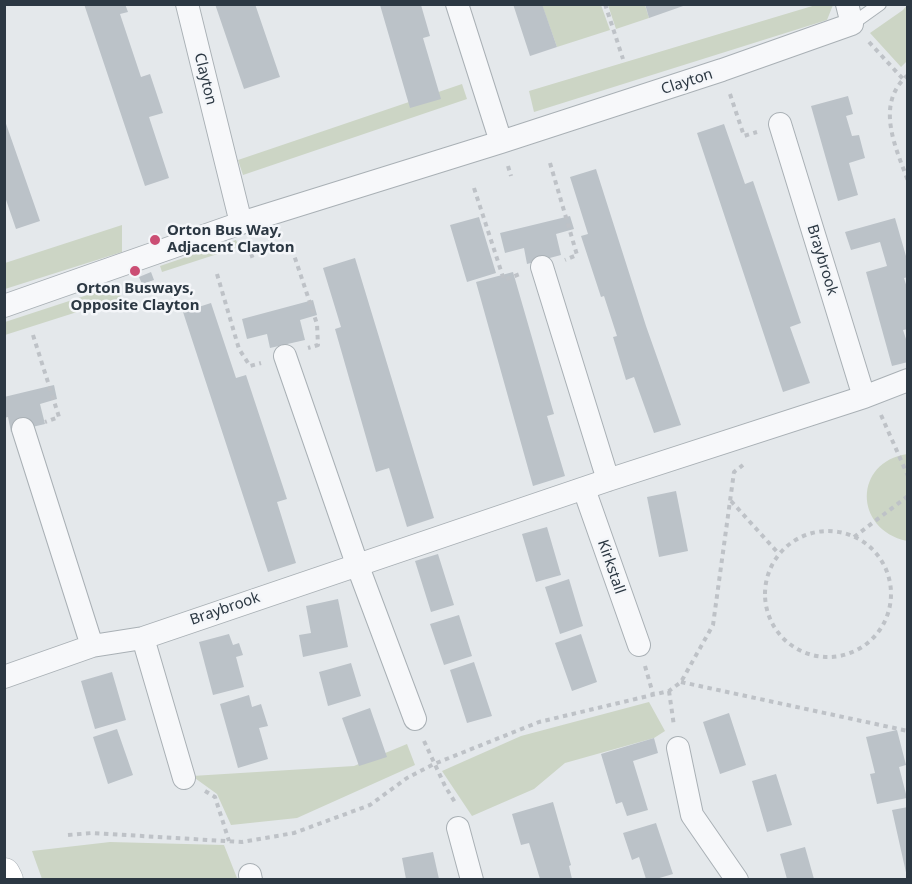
<!DOCTYPE html>
<style>
body{margin:0}
#map{position:relative;width:912px;height:884px;overflow:hidden;background:#e4e8eb;font-family:"Noto Sans",sans-serif}
canvas{display:block}
.frame{position:absolute;inset:0;border:6px solid #2c3843;pointer-events:none}
</style>
<div id="map">
<canvas width="912" height="884"></canvas>
<div class="frame"></div>
</div>
<script>
const context = document.querySelector('canvas').getContext('2d');
context.lineJoin = 'round';
function paint(path, color) {
  context.fillStyle = color;
  context.fill(path, 'evenodd');
}
function trace(path, color, width, dash) {
  context.strokeStyle = color;
  context.lineWidth = width;
  context.lineCap = dash ? 'butt' : 'round';
  context.setLineDash(dash || []);
  context.stroke(path);
}
function write(font, color, halo, rows, align = 'center') {
  context.font = font + ' "Noto Sans",sans-serif';
  context.lineWidth = 5;
  context.setLineDash([]);
  context.textBaseline = 'middle';
  context.strokeStyle = halo;
  context.fillStyle = color;
  for (const [text, x, y, turn = 0] of rows) {
    context.save();
    context.translate(x, y);
    context.rotate((+turn || 0) * Math.PI / 180);
    context.textAlign = isNaN(turn) ? turn : align;
    if (halo) context.strokeText(text, 0, 0);
    context.fillText(text, 0, 0);
    context.restore();
  }
}
paint(new Path2D(`
 M 819,4 L 833,5 L 827,20 L 534,112 L 529,91 Z
 M 542,5 L 601,5 L 610,30 L 557,47 Z
 M 608,5 L 645,5 L 649,18 L 616,29 Z
 M 907,5 L 907,61 L 901,67 L 870,33 L 903,10 Z
 M 462,84 L 467,99 L 243,175 L 238,160 Z
 M 122,225 L 122,252 L 5,289 L 5,263 Z
 M 236,240 L 239,247 L 162,272 L 160,266 Z
 M 118,285 L 121,298 L 5,335 L 5,322 Z
 M 907,454 L 908,454 L 907,541 C 853,529 854,462 907,454 Z
 M 649,702 L 665,731 L 654,738 L 565,763 L 534,789 L 472,816 L 442,771 L 521,736 Z
 M 407,744 L 415,765 L 297,818 L 231,825 L 217,794 L 192,776 L 354,766 Z
 M 110,842 L 224,845 L 237,878 L 42,879 L 32,851 Z`), '#ccd5c5');
paint(new Path2D(`
 M 84,4 L 125,4 L 128,12 L 120,14 L 141,77 L 150,74 L 163,113 L 149,117 L 169,178 L 145,186 Z
 M 215,4 L 255,4 L 280,77 L 244,89 Z
 M 513,4 L 542,4 L 557,47 L 530,56 Z
 M 645,4 L 686,4 L 686,5 L 649,18 Z
 M 380,5 L 421,5 L 430,36 L 423,38 L 441,99 L 410,108 Z
 M 848,96 L 853,114 L 846,116 L 852,136 L 859,135 L 865,158 L 849,163 L 858,195 L 838,201 L 811,106 Z
 M 4,118 L 40,221 L 16,229 L 4,194 Z
 M 724,124 L 745,184 L 753,181 L 801,323 L 790,327 L 810,383 L 783,392 L 697,133 Z
 M 596,169 L 646,326 L 681,425 L 654,433 L 634,377 L 626,380 L 613,337 L 617,336 L 604,296 L 601,297 L 581,236 L 588,234 L 570,177 Z
 M 570,216 L 574,229 L 556,234 L 561,255 L 527,264 L 524,248 L 505,253 L 500,233 Z
 M 479,217 L 496,273 L 467,282 L 450,225 Z
 M 895,218 L 908,263 L 908,277 L 904,278 L 908,291 L 908,329 L 903,330 L 908,345 L 908,362 L 892,366 L 866,272 L 887,266 L 880,242 L 851,250 L 845,232 Z
 M 355,258 L 434,518 L 407,527 L 389,468 L 376,472 L 335,329 L 341,327 L 323,268 Z
 M 151,272 L 154,280 L 142,284 L 139,277 Z
 M 513,272 L 554,414 L 547,416 L 565,476 L 533,486 L 476,282 Z
 M 313,300 L 317,315 L 300,320 L 305,340 L 270,348 L 267,334 L 247,339 L 242,319 Z
 M 211,303 L 236,378 L 246,375 L 287,499 L 277,502 L 296,563 L 268,572 L 183,312 Z
 M 54,385 L 57,399 L 40,404 L 45,424 L 11,432 L 8,417 L 4,418 L 4,397 Z
 M 676,491 L 688,551 L 659,557 L 647,497 Z
 M 547,527 L 561,575 L 536,582 L 522,534 Z
 M 438,554 L 454,605 L 431,612 L 415,561 Z
 M 569,579 L 583,626 L 560,634 L 545,587 Z
 M 338,599 L 348,647 L 303,657 L 299,635 L 311,633 L 306,606 Z
 M 459,615 L 472,656 L 444,665 L 430,624 Z
 M 229,634 L 233,645 L 239,643 L 243,655 L 236,657 L 244,687 L 213,695 L 199,642 Z
 M 581,634 L 597,682 L 572,691 L 555,643 Z
 M 474,662 L 492,716 L 467,723 L 450,670 Z
 M 351,663 L 361,696 L 328,706 L 319,672 Z
 M 112,672 L 126,720 L 95,729 L 81,681 Z
 M 249,695 L 252,707 L 261,704 L 268,726 L 259,728 L 268,759 L 238,768 L 220,704 Z
 M 370,708 L 387,757 L 359,766 L 342,718 Z
 M 729,713 L 746,765 L 720,774 L 703,722 Z
 M 117,729 L 133,775 L 108,784 L 93,737 Z
 M 897,730 L 906,765 L 899,767 L 907,798 L 877,804 L 870,774 L 875,773 L 866,737 Z
 M 654,738 L 658,753 L 633,761 L 648,810 L 627,816 L 622,802 L 616,804 L 601,754 Z
 M 776,774 L 792,825 L 767,832 L 752,781 Z
 M 553,802 L 571,865 L 569,866 L 572,879 L 540,879 L 529,843 L 521,845 L 512,814 Z
 M 908,807 L 908,877 L 907,877 L 892,810 Z
 M 656,823 L 673,874 L 656,879 L 646,879 L 639,857 L 632,860 L 623,833 Z
 M 805,847 L 814,879 L 787,879 L 780,854 Z
 M 433,852 L 439,879 L 406,879 L 402,858 Z`), '#bbc2c8');
const lane = new Path2D(`
 M 852,24 L 880,4`);
const street = new Path2D(`
 M 187,4 L 241,223
 M 457,4 L 501,142
 M 780,124 L 864,397
 M 542,267 L 608,480
 M 4,306 L 241,223 L 501,142 L 722,70 L 852,24 L 847,4
 M 285,356 L 357,564 L 415,719
 M 23,429 L 92,646
 M 584,489 L 639,645
 M 143,638 L 184,778
 M 4,677 L 92,646 L 143,638 L 608,480 L 864,397 L 908,380
 M 678,748 L 692,815 L 737,880
 M 458,828 L 472,880
 M 250,875 L 251,880`);
const secondary = new Path2D(`
 M 4,874 L 7,880`);
trace(lane, '#a9b0b5', 14);
trace(street, '#a9b0b5', 24);
trace(secondary, '#a9b0b5', 33);
trace(new Path2D(`
 M 605,4 L 623,59
 M 869,42 L 903,79
 M 908,75 C 874,104 896,148 908,181
 M 730,94 L 744,136 L 757,132
 M 550,163 L 577,255 L 565,260
 M 508,166 L 511,176
 M 474,188 L 504,280 L 520,274
 M 248,245 L 254,262
 M 292,249 L 317,324 L 318,345 L 308,348
 M 217,274 L 239,349 L 250,366 L 261,363
 M 33,335 L 59,417 L 45,422
 M 881,415 L 908,476
 M 731,501 L 779,554
 M765 594a63 63 0 1 1 126 0a63 63 0 1 1-126 0Z
 M 854,537 L 908,496
 M 645,666 L 653,694
 M 681,682 L 908,731
 M 669,691 L 674,726
 M 424,741 L 445,786 L 456,804
 M 205,791 L 215,797 L 229,841
 M 68,835 L 92,833 L 242,842 L 294,833 L 370,805 L 407,778 L 434,764 L 539,722 L 669,691 L 681,682 L 713,625 L 734,472 L 743,465`), '#bec2c7', 4, [4.5, 4.5]);
trace(lane, '#f7f8fa', 12);
trace(street, '#f7f8fa', 22);
trace(secondary, '#fff', 32);
for (const [x, y, r, color] of [
 [155,240,6,"#cb4e74"],
 [135,271,6,"#cb4e74"]
]) {
  const dot = new Path2D();
  dot.arc(x, y, r, 0, 2 * Math.PI);
  context.fillStyle = color;
  context.fill(dot);
  trace(dot, '#f4f6f9', 2);
}
write('15px', '#2c3843', '#f4f6f9', [
 ["Clayton",205,79,76],
 ["Clayton",687,82,-18],
 ["Braybrook",822,260,73],
 ["Kirkstall",611,567,71],
 ["Braybrook",225,609,-19]
]);
write('bold 15px', '#2c3843', '#f4f6f9', [
 ["Orton Bus Way,",167,231],
 ["Adjacent Clayton",167,248],
 ["Orton Busways,",135,289,"center"],
 ["Opposite Clayton",135,306,"center"]
], 'left');
</script>
